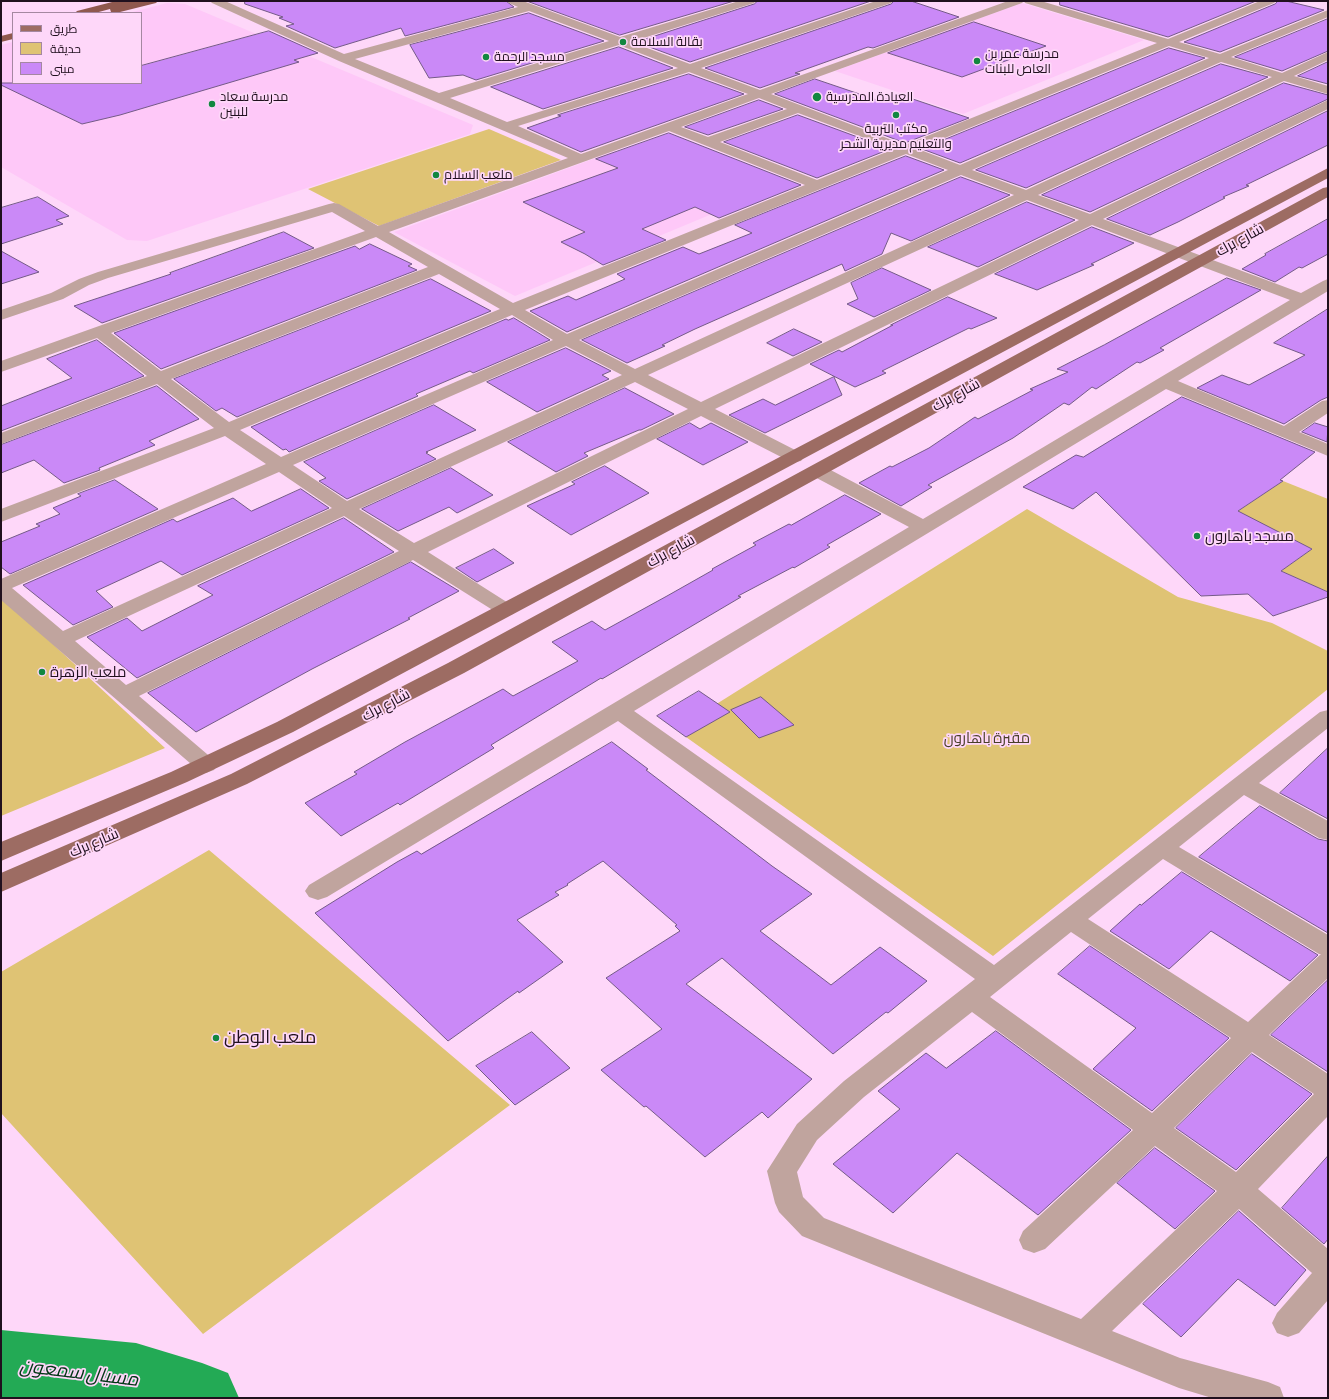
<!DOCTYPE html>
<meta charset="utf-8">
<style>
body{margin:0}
#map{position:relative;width:1329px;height:1399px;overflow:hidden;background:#fed7f9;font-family:"Alegreya Sans",Cairo,sans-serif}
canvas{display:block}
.frame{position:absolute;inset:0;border:2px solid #20101e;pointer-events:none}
.legend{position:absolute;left:12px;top:12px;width:130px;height:72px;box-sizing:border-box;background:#fed7f9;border:1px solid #a587a1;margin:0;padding:5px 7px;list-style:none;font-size:12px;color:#20101e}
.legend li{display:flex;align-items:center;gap:8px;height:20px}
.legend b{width:20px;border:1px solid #a587a1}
</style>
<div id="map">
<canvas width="1329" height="1399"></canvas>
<div class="frame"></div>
<ul class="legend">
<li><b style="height:5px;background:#9d6c63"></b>طريق</li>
<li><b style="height:11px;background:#dfc374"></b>حديقة</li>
<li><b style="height:11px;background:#ca89f7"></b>مبنى</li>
</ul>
</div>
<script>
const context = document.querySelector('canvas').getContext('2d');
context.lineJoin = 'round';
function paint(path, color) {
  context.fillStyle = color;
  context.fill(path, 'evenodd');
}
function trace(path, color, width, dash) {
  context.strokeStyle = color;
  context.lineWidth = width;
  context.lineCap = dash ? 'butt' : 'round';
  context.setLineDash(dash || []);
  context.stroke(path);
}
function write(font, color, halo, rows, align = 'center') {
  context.font = font + ' "Alegreya Sans",Cairo,sans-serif';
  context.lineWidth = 3.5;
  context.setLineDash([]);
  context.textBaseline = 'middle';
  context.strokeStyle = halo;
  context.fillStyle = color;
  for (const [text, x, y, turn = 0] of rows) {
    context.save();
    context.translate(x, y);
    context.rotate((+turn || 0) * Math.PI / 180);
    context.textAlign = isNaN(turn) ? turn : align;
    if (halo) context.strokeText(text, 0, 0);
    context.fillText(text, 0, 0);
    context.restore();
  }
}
paint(new Path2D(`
 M 167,3 L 185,4 L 473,125 L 470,134 L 147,241 L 127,240 L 1,167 L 1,45 L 13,42 L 13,83 L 141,83 L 141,13 L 129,13 Z
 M 1022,3 L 1144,40 L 963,114 L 835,71 Z
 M 615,151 L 736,204 L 515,296 L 394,232 Z`), '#fec8f8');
paint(new Path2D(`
 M 489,129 L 561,160 L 379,226 L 308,189 Z
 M 1283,481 L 1328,499 L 1328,592 L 1281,571 L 1312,549 L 1235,513 Z
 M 1027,509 L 1178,597 L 1272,623 L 1328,651 L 1328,689 L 993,956 L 686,737 L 702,727 L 691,720 Z
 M 1,596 L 165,748 L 1,816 Z
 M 209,850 L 510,1105 L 203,1334 L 1,1113 L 1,972 Z`), '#dfc374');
paint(new Path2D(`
 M 1,1330 L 136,1343 L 202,1363 L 228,1373 L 239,1398 L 1,1398 Z`), '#23aa55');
const building = new Path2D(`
 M 245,1 L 506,1 L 514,7 L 405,36 L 401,28 L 335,48 L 286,26 L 294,24 L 279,18 L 283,17 L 245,4 Z
 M 527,1 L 734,1 L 620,35 Z
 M 758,1 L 871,1 L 690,62 L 636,42 L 754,4 Z
 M 894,1 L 911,1 L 959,17 L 873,48 L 868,47 L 795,73 L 800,74 L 760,88 L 705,68 L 891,4 Z
 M 1060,1 L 1256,1 L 1168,37 L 1060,5 Z
 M 1278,1 L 1286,1 L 1324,10 L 1220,52 L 1184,42 L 1275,4 Z
 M 529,13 L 604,41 L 476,80 L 463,75 L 429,78 L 410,45 Z
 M 1328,19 L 1328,51 L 1282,71 L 1235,57 Z
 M 974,22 L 1046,46 L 962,77 L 888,53 Z
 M 269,31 L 318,53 L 294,60 L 299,62 L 120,115 L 82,124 L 1,85 L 1,83 L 141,83 L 141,66 Z
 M 619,47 L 673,68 L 543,109 L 491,87 Z
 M 1169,48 L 1205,58 L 960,163 L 922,149 Z
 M 1328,62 L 1328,84 L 1298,76 Z
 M 1221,64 L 1268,77 L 1026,188 L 976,170 Z
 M 689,74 L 744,94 L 581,152 L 527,128 L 561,116 L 558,115 Z
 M 815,79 L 880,101 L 898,94 L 969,118 L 905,143 L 775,94 Z
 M 1284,83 L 1328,95 L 1328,99 L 1090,212 L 1042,195 Z
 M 759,100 L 783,109 L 708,135 L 685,127 Z
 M 1328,111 L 1328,145 L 1246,185 L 1249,186 L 1223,197 L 1225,198 L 1178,222 L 1150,235 L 1107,219 Z
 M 798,115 L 890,149 L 817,178 L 724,142 Z
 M 669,133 L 801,185 L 719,218 L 695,207 L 642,229 L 666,240 L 603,265 L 585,254 L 561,242 L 585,232 L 523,202 L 618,168 L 596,159 Z
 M 906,156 L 944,170 L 567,332 L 530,311 L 568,296 L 576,300 L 625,279 L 617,274 L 683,247 L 699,254 L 752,233 L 735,225 Z
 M 961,177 L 1010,195 L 911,241 L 891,233 L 882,254 L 845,271 L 842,264 L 695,329 L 662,345 L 665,346 L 627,363 L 582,340 Z
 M 38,197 L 69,216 L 56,220 L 63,224 L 1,244 L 1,208 Z
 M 1027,202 L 1075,220 L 978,267 L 928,247 Z
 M 1328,219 L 1328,254 L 1302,268 L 1299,267 L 1275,282 L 1242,269 L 1266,255 L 1265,254 Z
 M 1092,227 L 1134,243 L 1091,264 L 1094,265 L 1037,290 L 995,274 Z
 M 284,232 L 314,248 L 102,323 L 74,306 L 171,274 L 170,273 Z
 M 370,244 L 412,264 L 408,266 L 417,270 L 161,369 L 114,333 L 355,246 L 359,249 Z
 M 1,251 L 39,272 L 1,284 Z
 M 882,268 L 931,290 L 874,317 L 847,304 L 858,299 L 851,283 Z
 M 1227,278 L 1261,290 L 1160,348 L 1164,350 L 1140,363 L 1137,362 L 1096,389 L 1092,387 L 1069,405 L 1064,403 L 1013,438 L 928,485 L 932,487 L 901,506 L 859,483 L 890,466 L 892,467 L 929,448 L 975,417 L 978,419 L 1033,390 L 1030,389 L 1068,372 L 1057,369 L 1104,345 Z
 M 431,279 L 491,311 L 237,417 L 222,408 L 216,411 L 174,379 Z
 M 948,297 L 997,318 L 971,329 L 969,328 L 882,371 L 886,373 L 855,387 L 810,364 L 839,350 L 842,352 L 893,325 L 891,325 Z
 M 1328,309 L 1328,397 L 1321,400 L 1284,424 L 1197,388 L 1222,375 L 1249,385 L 1305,355 L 1274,343 Z
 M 514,318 L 550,340 L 473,373 L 470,371 L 416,394 L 418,396 L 289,452 L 286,449 L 283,450 L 251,427 L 506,319 L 508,320 Z
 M 794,329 L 822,342 L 793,356 L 767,343 Z
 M 97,340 L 144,376 L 1,431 L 1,406 L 72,378 L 47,359 Z
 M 566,348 L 611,371 L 602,375 L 609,379 L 537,412 L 487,382 Z
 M 834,377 L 842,395 L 765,433 L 729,415 L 763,399 L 775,405 Z
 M 157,386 L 199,419 L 149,441 L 155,445 L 99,468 L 100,470 L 64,483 L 34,460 L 1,473 L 1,445 Z
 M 625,388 L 674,414 L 641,430 L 639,430 L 584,453 L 588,456 L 556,472 L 508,442 Z
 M 1182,397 L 1315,452 L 1280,480 L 1283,481 L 1238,511 L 1312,549 L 1281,571 L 1328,592 L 1328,597 L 1273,616 L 1248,594 L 1201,596 L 1096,492 L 1073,509 L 1023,487 L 1076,455 L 1083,457 Z
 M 434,405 L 476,430 L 426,452 L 428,452 L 426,453 L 436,459 L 347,499 L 319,481 L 326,478 L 304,462 Z
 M 690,423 L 700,429 L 711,423 L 748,442 L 703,465 L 657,439 Z
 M 1315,423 L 1328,427 L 1327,442 L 1302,432 Z
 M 605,466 L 649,493 L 571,535 L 527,506 L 575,484 L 572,482 Z
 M 451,468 L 493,495 L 457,513 L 449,507 L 398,531 L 362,509 Z
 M 115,480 L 158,509 L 10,574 L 1,567 L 1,542 L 40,526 L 36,524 L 60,514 L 53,508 L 81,496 L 78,494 Z
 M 301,489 L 329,508 L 182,575 L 161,561 L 96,591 L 113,607 L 73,625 L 23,585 L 173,519 L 177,522 L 233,498 L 251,511 Z
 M 845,495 L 881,514 L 827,545 L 830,547 L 794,568 L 793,567 L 738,596 L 741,597 L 602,679 L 601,678 L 491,745 L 494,748 L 400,805 L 398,803 L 341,836 L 305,803 L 357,774 L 354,772 L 405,742 L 503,689 L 513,696 L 578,661 L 552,642 L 592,621 L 605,630 L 667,596 L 713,570 L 712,569 L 756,545 L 753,543 L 789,524 L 791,525 Z
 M 344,518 L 394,552 L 137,678 L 87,637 L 127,618 L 142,631 L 213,595 L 198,586 Z
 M 494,549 L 514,563 L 477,582 L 456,568 Z
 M 411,562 L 459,591 L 408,618 L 410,619 L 312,669 L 196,732 L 148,693 Z
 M 699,691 L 730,712 L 686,737 L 657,716 Z
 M 761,697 L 794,725 L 759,738 L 731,710 Z
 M 612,742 L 648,769 L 646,770 L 772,866 L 812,894 L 760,931 L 831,985 L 880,947 L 927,981 L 888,1013 L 886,1012 L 833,1054 L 722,958 L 686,984 L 812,1079 L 768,1118 L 762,1112 L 705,1157 L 646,1106 L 644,1107 L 601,1070 L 662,1029 L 606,978 L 680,931 L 675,926 L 677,925 L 603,861 L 567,884 L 568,885 L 555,892 L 559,895 L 517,920 L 563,962 L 519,993 L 518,991 L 448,1041 L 315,913 L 397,862 L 417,851 L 421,854 Z
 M 1328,748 L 1328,819 L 1280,793 Z
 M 1260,806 L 1318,839 L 1328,841 L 1328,933 L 1199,857 Z
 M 1182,872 L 1318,955 L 1290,981 L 1211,931 L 1169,969 L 1110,931 L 1140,904 L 1141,905 Z
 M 1090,946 L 1229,1038 L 1152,1111 L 1093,1069 L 1136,1028 L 1058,974 Z
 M 1328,980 L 1328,1072 L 1271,1035 Z
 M 996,1031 L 1131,1130 L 1038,1215 L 957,1153 L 893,1213 L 833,1164 L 900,1109 L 878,1091 L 926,1053 L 946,1068 Z
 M 532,1032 L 570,1068 L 515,1105 L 476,1066 Z
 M 1252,1054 L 1312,1094 L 1236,1170 L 1176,1128 Z
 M 1155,1148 L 1215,1191 L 1175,1229 L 1117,1183 Z
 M 1328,1156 L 1328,1239 L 1324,1244 L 1282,1208 Z
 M 1239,1211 L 1306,1270 L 1275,1306 L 1238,1279 L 1181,1337 L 1143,1304 Z`);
paint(building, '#ca89f7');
trace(building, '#745a87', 1);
paint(new Path2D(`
 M 210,1 L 225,1 L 344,54 L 518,7 L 509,3 L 507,1 L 523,1 L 620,37 L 739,1 L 756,1 L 754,3 L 631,42 L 690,64 L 876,1 L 893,1 L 891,3 L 701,68 L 760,90 L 1008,1 L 1041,1 L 1168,39 L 1260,1 L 1276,1 L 1274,3 L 1179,42 L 1220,54 L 1328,10 L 1328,17 L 1231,57 L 1282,73 L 1328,52 L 1328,60 L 1294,76 L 1328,86 L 1328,94 L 1284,81 L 1038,195 L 1090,214 L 1328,100 L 1328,109 L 1103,219 L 1301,293 L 1323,281 L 1328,279 L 1328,291 L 1178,381 L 1284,426 L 1322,401 L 1328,400 L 1328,413 L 1299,432 L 1328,444 L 1328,456 L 1166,389 L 634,711 L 994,965 L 1320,712 L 1328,710 L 1328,728 L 1259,783 L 1328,821 L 1328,840 L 1319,838 L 1244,795 L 1179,847 L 1328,935 L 1328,978 L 1269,1035 L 1328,1074 L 1328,1116 L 1258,1189 L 1328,1249 L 1328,1300 L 1299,1333 L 1288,1337 L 1277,1333 L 1272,1323 L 1277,1313 L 1312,1273 L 1239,1209 L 1112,1331 L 1180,1358 L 1268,1382 L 1280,1387 L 1284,1398 L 1212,1398 L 1179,1388 L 802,1236 L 779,1212 L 775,1203 L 767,1171 L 797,1124 L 844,1081 L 975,979 L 618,721 L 327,897 L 318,900 L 309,897 L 305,891 L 309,885 L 909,527 L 811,475 L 809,471 L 811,467 L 818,465 L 825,467 L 923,519 L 1290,300 L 1092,225 L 715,409 L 801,453 L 804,457 L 801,461 L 795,462 L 789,461 L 701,416 L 428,552 L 513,606 L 516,610 L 513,614 L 506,616 L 499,614 L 413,560 L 139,696 L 214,760 L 218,765 L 214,770 L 206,773 L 198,770 L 1,600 L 1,579 L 266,464 L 225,436 L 1,522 L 1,509 L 214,428 L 157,384 L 1,444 L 1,433 L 147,376 L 97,338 L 1,372 L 1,361 L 365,231 L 332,212 L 108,278 L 89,285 L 63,299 L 1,320 L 1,310 L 51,293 L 79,279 L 98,272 L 329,204 L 334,203 L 339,204 L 378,226 L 568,158 L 339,61 L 212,3 ZM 1024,1 L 1025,3 L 1157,43 L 905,145 L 771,94 L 1022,3 ZM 529,11 L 609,41 L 439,93 L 355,59 ZM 619,45 L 678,68 L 507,122 L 450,98 ZM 1169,46 L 1209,58 L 960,165 L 918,149 ZM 1221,62 L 1272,77 L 1026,190 L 972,170 ZM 689,72 L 748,94 L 581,154 L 518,126 ZM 759,98 L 787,109 L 708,137 L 681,127 ZM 798,113 L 894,149 L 817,180 L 720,142 ZM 669,131 L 805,185 L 513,303 L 389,232 ZM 906,154 L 948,170 L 567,334 L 525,310 ZM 961,175 L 1014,195 L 635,369 L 579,340 ZM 1027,200 L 1079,220 L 701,402 L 648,375 ZM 376,237 L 428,267 L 161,371 L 111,333 ZM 439,274 L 500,309 L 229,422 L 171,379 ZM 512,315 L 553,340 L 281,457 L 240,430 ZM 566,346 L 622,375 L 347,501 L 293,465 ZM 635,382 L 688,409 L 414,543 L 359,509 ZM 279,472 L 332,508 L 63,631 L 12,588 ZM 344,516 L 399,551 L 126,685 L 75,641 ZM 1163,859 L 1319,954 L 1321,954 L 1248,1022 L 1088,919 ZM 1071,932 L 1231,1038 L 1152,1113 L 990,997 ZM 972,1012 L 1133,1130 L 1023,1231 L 1019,1240 L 1023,1249 L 1034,1253 L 1045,1249 L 1155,1146 L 1217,1191 L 1081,1319 L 824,1218 L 803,1197 L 797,1172 L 817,1140 L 864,1097 ZM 1252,1052 L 1314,1094 L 1236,1172 L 1174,1128 Z`), '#c0a49e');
paint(new Path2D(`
 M 1328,168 L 1328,178 L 293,732 L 187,782 L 1,861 L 1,842 L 171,772 L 277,722 Z
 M 1328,187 L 1328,197 L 464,673 L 247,784 L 1,892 L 1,873 L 231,774 L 448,663 L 1323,188 Z`), '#9d6c63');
paint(new Path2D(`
 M 116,1 L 158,1 L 156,3 L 116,13 L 111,12 L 110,9 L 95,13 L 75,13 L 77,11 Z
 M 13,33 L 13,39 L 1,42 L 1,36 Z`), '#8f584e');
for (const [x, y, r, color] of [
 [623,42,4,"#128740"],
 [486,57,4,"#128740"],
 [977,61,4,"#128740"],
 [817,97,5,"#128740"],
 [212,104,4,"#128740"],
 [896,115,4,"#128740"],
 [436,175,4,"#128740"],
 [1197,536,4,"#128740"],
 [42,672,4,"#128740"],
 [216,1038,4,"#128740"]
]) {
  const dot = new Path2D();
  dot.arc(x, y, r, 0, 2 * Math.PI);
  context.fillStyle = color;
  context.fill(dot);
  trace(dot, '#fed7f9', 1.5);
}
write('13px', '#20101e', '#fed7f9', [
 ["بقالة السلامة",631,42],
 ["مدرسة عمر بن",985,54],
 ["العاص للبنات",985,69],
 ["مسجد الرحمة",494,57],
 ["مدرسة سعاد",220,97],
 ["للبنين",220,112],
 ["العيادة المدرسية",826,97],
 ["مكتب التربية",896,129,"center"],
 ["والتعليم مديرية الشحر",896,144,"center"],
 ["ملعب السلام",444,175]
], 'left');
write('15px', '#20101e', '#fed7f9', [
 ["شارع برك",1240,240,-29],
 ["شارع برك",956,395,-29],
 ["شارع برك",671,551,-29],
 ["شارع برك",386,705,-28],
 ["شارع برك",94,843,-23]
]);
write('15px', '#20101e', '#fed7f9', [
 ["مسجد باهارون",1205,536],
 ["ملعب الزهرة",50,672]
], 'left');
write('15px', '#483f28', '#fed7f9', [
 ["مقبرة باهارون",987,738]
]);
write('18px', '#20101e', '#fed7f9', [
 ["ملعب الوطن",224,1038]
], 'left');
write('italic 19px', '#023615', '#fed7f9', [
 ["مسيال سمعون",79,1373,7]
]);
</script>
